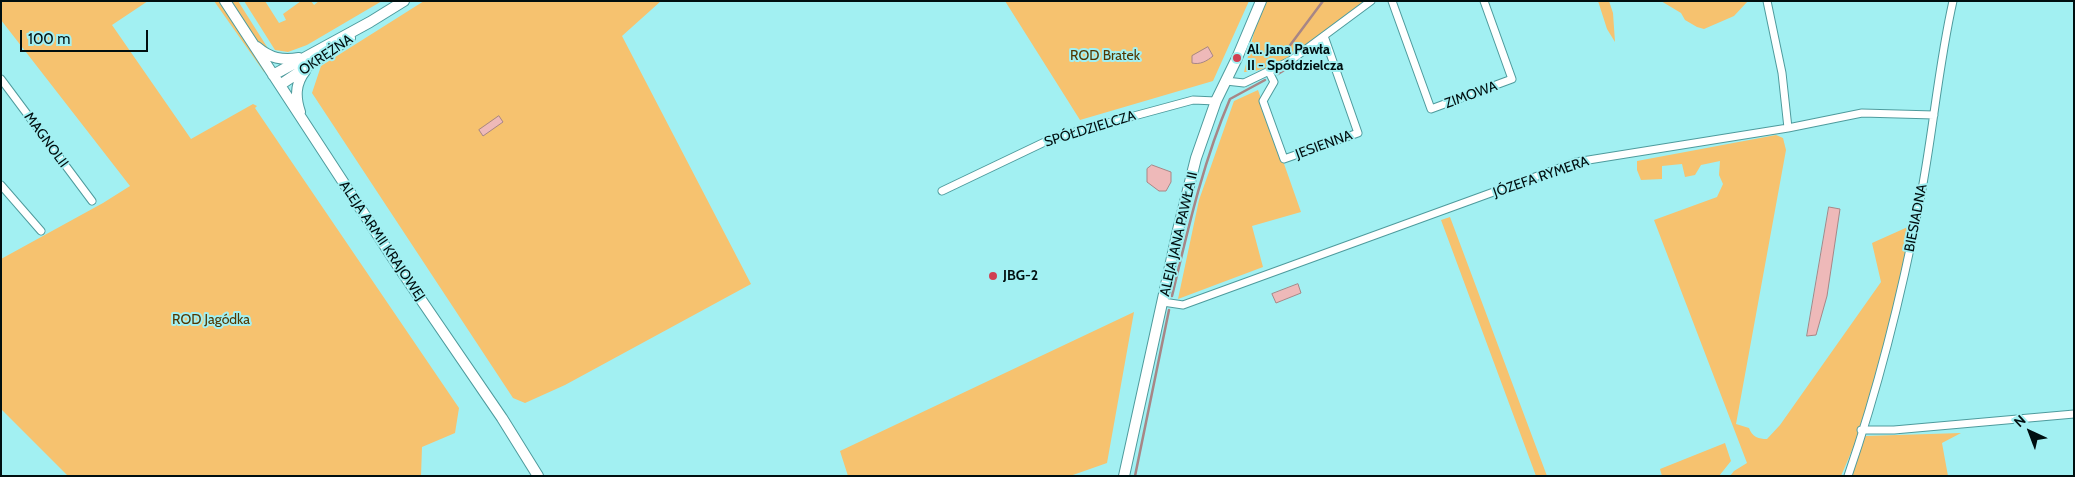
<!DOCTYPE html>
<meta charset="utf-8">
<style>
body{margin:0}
#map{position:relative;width:2075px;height:477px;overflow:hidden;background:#a2f0f2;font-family:Cabin,sans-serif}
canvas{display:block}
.frame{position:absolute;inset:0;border:2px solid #000f10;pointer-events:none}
.north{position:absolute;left:2005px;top:407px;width:50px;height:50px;-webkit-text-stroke:4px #a2f0f2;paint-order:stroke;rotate:317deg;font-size:14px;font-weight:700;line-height:20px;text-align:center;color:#000f10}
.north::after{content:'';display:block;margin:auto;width:18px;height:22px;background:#000f10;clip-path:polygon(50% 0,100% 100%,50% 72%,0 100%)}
.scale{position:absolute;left:20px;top:30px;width:128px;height:22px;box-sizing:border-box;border:2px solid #000f10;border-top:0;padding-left:6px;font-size:15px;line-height:18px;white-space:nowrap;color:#000f10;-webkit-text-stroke:4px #a2f0f2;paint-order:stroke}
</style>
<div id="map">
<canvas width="2075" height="477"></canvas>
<div class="frame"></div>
<div class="north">N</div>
<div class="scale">100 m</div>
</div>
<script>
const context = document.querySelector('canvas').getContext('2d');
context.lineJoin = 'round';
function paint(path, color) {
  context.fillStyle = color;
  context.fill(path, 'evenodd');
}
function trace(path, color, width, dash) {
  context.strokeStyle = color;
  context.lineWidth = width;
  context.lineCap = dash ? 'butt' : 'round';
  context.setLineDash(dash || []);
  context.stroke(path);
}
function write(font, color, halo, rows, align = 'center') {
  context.font = font + ' Cabin,sans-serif';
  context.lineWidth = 4;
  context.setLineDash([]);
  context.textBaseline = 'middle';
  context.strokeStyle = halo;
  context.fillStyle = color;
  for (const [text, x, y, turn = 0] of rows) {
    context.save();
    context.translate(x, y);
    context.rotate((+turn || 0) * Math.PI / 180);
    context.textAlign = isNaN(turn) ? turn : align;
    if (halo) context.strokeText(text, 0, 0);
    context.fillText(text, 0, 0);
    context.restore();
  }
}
paint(new Path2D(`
 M 1,1 L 148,1 L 112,25 L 191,139 L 253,104 L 257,106 L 255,108 L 459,408 L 455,433 L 422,447 L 421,476 L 68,476 L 1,409 L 1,259 L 103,203 L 130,186 L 1,20 Z
 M 214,1 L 219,1 L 265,70 L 264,72 Z
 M 230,1 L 238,1 L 269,50 C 251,43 240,16 230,1 Z
 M 244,1 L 265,1 L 279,23 L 286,20 L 283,14 L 301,1 L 311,1 L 314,5 L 319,1 L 382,1 L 307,45 L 288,52 L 275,50 Z
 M 424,1 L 661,1 L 622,36 L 751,284 L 565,385 L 525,403 L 513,398 L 312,93 L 321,66 Z
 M 1005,1 L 1249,1 L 1213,81 L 1080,120 Z
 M 1262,1 L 1365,1 C 1337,22 1278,74 1244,72 Z
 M 1598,1 L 1609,1 L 1613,13 L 1615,42 L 1607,29 Z
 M 1661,1 L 1748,1 L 1734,16 L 1704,29 L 1697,27 L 1685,20 L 1681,13 Z
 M 1258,90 L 1301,212 L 1252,226 L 1263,267 L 1178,299 L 1199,200 L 1234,101 Z
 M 1776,135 L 1783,138 L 1786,150 L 1736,424 L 1749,428 C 1752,437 1759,439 1767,439 L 1780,425 L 1881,282 L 1872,243 L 1910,226 L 1879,392 L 1874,399 L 1841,476 L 1730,476 L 1734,471 L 1747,463 L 1654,220 L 1717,197 L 1723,184 L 1719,175 L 1720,161 L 1701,165 L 1695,175 L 1685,177 L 1682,164 L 1662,166 L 1662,179 L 1641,180 L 1637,170 L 1637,161 Z
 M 1450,217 L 1547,476 L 1536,476 L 1441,220 Z
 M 1134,312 L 1107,463 L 1070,476 L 848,476 L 840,451 Z
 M 1961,433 L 1942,443 L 1948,476 L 1850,476 L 1865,436 Z
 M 1725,443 L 1731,461 L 1719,476 L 1662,476 L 1660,469 Z`), '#f6c26f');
const water = new Path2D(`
 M 1208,47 L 1213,56 C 1207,61 1200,65 1192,63 L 1192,56 Z
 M 499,116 L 503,122 L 483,136 L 479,130 Z
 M 1152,165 L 1171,172 L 1171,182 L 1166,191 L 1159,191 L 1147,182 L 1147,169 Z
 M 1829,207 L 1840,209 L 1827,296 L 1816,335 L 1807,336 Z
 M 1298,284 L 1301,293 L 1276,303 L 1272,294 Z`);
paint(water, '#eeb9b9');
trace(water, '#a78686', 1);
trace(new Path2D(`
 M 1289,54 L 1288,48 L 1323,1
 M 1278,74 L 1291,66
 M 1172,296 C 1188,229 1203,162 1230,99 L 1265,80
 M 1135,476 L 1169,310`), '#a78686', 2.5);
const street = new Path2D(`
 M 1392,1 L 1431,109 L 1512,79 L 1484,1
 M 1767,1 L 1782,73 L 1788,128
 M 1269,72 L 1274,82 L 1263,101 L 1284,159 L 1358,133 L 1324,36
 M 1,79 L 92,201
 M 1226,81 L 1244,83 L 1290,61 L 1371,1
 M 1,185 L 41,231
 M 942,191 L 1053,138 L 1193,100 L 1216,101
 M 1163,302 L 1183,305 L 1576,162 L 1788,128 L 1862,113 L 1934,115
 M 1861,430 L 1894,430 L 2074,414
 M 1848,476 C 1879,386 1902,293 1920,200 C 1933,134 1938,67 1953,1`);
const secondary = new Path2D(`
 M 225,1 L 398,266 L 502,418 L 538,476
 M 257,47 C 270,58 282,61 299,58
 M 273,75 L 370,22 L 404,1
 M 280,85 L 350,38
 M 300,112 C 295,97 295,84 305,71
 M 1124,476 L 1178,230 L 1196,158 L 1216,101 L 1237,58 L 1261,1`);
trace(street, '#4e9b9d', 9);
trace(secondary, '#4e9b9d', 12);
trace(street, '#fff', 7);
trace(secondary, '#fff', 10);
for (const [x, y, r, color] of [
 [1237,58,5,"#d04052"],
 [993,276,5,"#d04052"]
]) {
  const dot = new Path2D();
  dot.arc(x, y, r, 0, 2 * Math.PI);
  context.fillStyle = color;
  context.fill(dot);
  trace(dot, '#a2f0f2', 2);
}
write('bold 14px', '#000f10', '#a2f0f2', [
 ["Al. Jana Pawła",1247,50],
 ["II - Spółdzielcza",1247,66],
 ["JBG-2",1003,276]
], 'left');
write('14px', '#000f10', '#a2f0f2', [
 ["OKRĘŻNA",326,55,-34],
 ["ZIMOWA",1471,95,-20],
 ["SPÓŁDZIELCZA",1090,129,-17],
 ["MAGNOLII",46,140,54],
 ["JESIENNA",1324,145,-20],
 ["JÓZEFA RYMERA",1541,177,-19],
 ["BIESIADNA",1916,218,-79],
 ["ALEJA JANA PAWŁA II",1179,234,-77],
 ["ALEJA ARMII KRAJOWEJ",382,241,56]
]);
write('14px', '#523700', '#a2f0f2', [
 ["ROD Bratek",1105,56],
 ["ROD Jagódka",211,320]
]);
</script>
